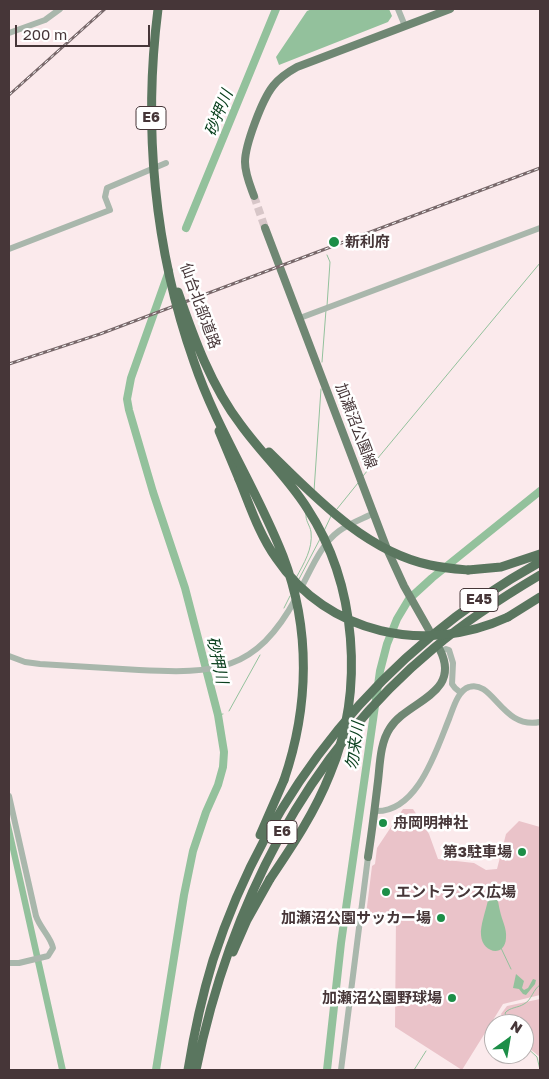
<!DOCTYPE html>
<meta charset="utf-8">
<style>
body{margin:0}
#map{position:relative;width:549px;height:1079px;overflow:hidden;background:#fbeaec;font-family:"Golos Text",sans-serif}
canvas{display:block}
.frame{position:absolute;inset:0;border:10px solid #463638;pointer-events:none}
.north{position:absolute;left:484px;top:1014px;width:50px;height:50px;box-sizing:border-box;background:#fff;border:1px solid #b5afaf;border-radius:50%;rotate:32deg;font-size:14px;font-weight:700;line-height:20px;text-align:center;color:#463638}
.north::after{content:'';display:block;margin:auto;width:18px;height:22px;background:#1c8e47;clip-path:polygon(50% 0,100% 100%,50% 72%,0 100%)}
.scale{position:absolute;left:15px;top:25px;width:135px;height:22px;box-sizing:border-box;border:2px solid #463638;border-top:0;padding-left:6px;font-size:15px;line-height:18px;white-space:nowrap;color:#463638;-webkit-text-stroke:4px #fff;paint-order:stroke}
</style>
<div id="map">
<canvas width="549" height="1079"></canvas>
<div class="frame"></div>
<div class="north">N</div>
<div class="scale">200 m</div>
</div>
<script>
const context = document.querySelector('canvas').getContext('2d');
context.lineJoin = 'round';
function paint(path, color) {
  context.fillStyle = color;
  context.fill(path, 'evenodd');
}
function trace(path, color, width, dash) {
  context.strokeStyle = color;
  context.lineWidth = width;
  context.lineCap = dash ? 'butt' : 'round';
  context.setLineDash(dash || []);
  context.stroke(path);
}
function write(font, color, halo, rows, align = 'center') {
  context.font = font + ' "Golos Text","Noto Sans JP",sans-serif';
  context.lineWidth = 5;
  context.setLineDash([]);
  context.textBaseline = 'middle';
  context.strokeStyle = halo;
  context.fillStyle = color;
  for (const [text, x, y, turn = 0] of rows) {
    context.save();
    context.translate(x, y);
    context.rotate((+turn || 0) * Math.PI / 180);
    context.textAlign = isNaN(turn) ? turn : align;
    if (halo) context.strokeText(text, 0, 0);
    context.fillText(text, 0, 0);
    context.restore();
  }
}
paint(new Path2D(`
 M 403,809 L 413,809 L 429,834 L 438,859 L 474,863 L 486,870 L 497,869 L 506,834 L 519,821 L 540,827 L 540,995 L 503,1004 L 462,1070 L 395,1027 L 396,917 L 366,915 L 372,866 L 375,864 L 377,848 Z
 M 540,999 L 540,1057 L 524,1044 L 524,1024 L 506,1024 L 501,1014 L 507,1006 Z`), '#eac3c9');
paint(new Path2D(`
 M 312,9 L 389,9 L 392,16 L 388,22 L 279,65 L 276,57 L 307,11 Z
 M 9,816 L 66,1070 L 59,1070 L 9,845 Z
 M 489,893 C 499,896 498,903 500,911 C 502,921 507,928 506,938 C 505,958 482,953 481,935 C 480,926 486,910 488,900 L 484,896 Z
 M 516,974 L 524,981 L 522,988 L 524,990 L 528,988 L 533,979 L 536,980 L 535,984 L 526,995 L 523,994 L 519,989 L 513,988 Z`), '#93c19c');
trace(new Path2D(`
 M 327,306 L 330,262 L 327,255
 M 322,362 L 326,310
 M 363,476 L 540,263
 M 314,491 L 321,389
 M 337,509 L 358,483
 M 324,531 L 331,516
 M 296,578 C 304,563 313,549 311,532 C 310,525 305,521 306,513
 M 299,579 L 320,539
 M 284,608 L 290,596
 M 229,711 L 260,655
 M 218,715 L 223,714
 M 501,948 L 511,969
 M 509,1024 L 505,1013 C 510,1007 518,1008 524,1004 C 532,1000 533,989 540,985
 M 524,1045 L 537,1057 L 540,1070
 M 414,1070 L 426,1051`), '#93c19c', 1);
trace(new Path2D(`
 M 186,228 L 276,9
 M 156,1070 L 184,895 L 193,851 L 206,812 L 218,785 L 223,767 L 224,752 L 218,715 L 185,588 L 153,492 L 129,410 L 127,399 L 131,378 L 169,271
 M 327,1070 L 341,943 L 380,671 L 387,644 L 397,619 L 409,599 L 432,578 L 540,491`), '#93c19c', 8);
trace(new Path2D(`
 M 254,196 L 265,228`), '#d7c6c8', 8, [8, 4]);
trace(new Path2D(`
 M 398,9 L 405,26
 M 9,33 L 45,20 L 60,9
 M 9,249 L 110,210 L 105,197 L 107,188 L 166,163
 M 300,318 L 540,228
 M 300,590 C 311,570 320,545 339,531 C 350,523 362,519 374,513
 M 441,651 L 446,649 L 449,650 L 453,663 L 452,684 L 455,688 L 461,693
 M 9,656 L 25,662 L 40,664 C 73,666 106,668 139,670 C 215,674 256,672 296,598
 M 9,796 L 36,916 C 40,928 51,937 53,948 L 48,956 L 19,963 L 9,963
 M 374,811 C 417,814 436,751 449,719 C 453,709 458,690 469,687 C 493,679 502,730 540,722
 M 341,1070 L 368,857`), '#a9b7ac', 6);
trace(new Path2D(`
 M 254,196 C 250,185 245,174 245,162 C 245,145 262,100 273,86 C 279,78 288,72 297,67 L 450,9
 M 265,228 L 387,549 L 404,586 L 429,630
 M 368,857 C 372,832 375,806 378,781 C 380,764 380,743 390,728 C 407,701 462,694 440,650`), '#6f8773', 8);
trace(new Path2D(`
 M 219,431 L 239,479
 M 468,570 L 501,567 L 540,554
 M 508,617 L 540,597
 M 260,835 L 284,780
 M 233,952 L 247,920 L 270,879
 M 188,1070 C 194,1033 202,996 213,960 C 269,788 382,650 540,562
 M 196,1070 C 229,908 305,755 434,648 C 467,620 503,597 540,575`), '#5a765f', 9);
const rail = new Path2D(`
 M 9,95 L 105,9
 M 9,364 L 100,334 L 540,168`);
trace(rail, '#78686a', 3);
trace(rail, '#fff', 1, [4]);
trace(new Path2D(`
 M 158,9 C 143,127 154,249 194,362 C 217,430 257,489 283,556 C 311,629 309,707 284,780
 M 178,292 C 194,338 211,386 241,425 C 262,454 288,478 307,508 C 357,584 365,690 330,774 C 315,812 293,845 270,879
 M 269,452 C 315,497 365,551 430,565 C 443,568 456,569 468,570
 M 239,479 C 250,506 259,534 276,558 C 328,635 426,655 508,617`), '#5a765f', 9);
for (const [x, y, r, color] of [
 [334,242,6,"#1c8e47"],
 [383,823,5,"#1c8e47"],
 [522,852,5,"#1c8e47"],
 [386,892,5,"#1c8e47"],
 [441,918,5,"#1c8e47"],
 [452,998,5,"#1c8e47"]
]) {
  const dot = new Path2D();
  dot.arc(x, y, r, 0, 2 * Math.PI);
  context.fillStyle = color;
  context.fill(dot);
  trace(dot, '#fff', 2);
}
for (const [x, y, w] of [
 [151,118,30],
 [479,600,38],
 [282,832,30]
]) {
  const box = new Path2D();
  box.roundRect(x - w / 2, y - 11.5, w, 23, 4);
  context.fillStyle = '#fff';
  context.fill(box);
  trace(box, '#463638', 1);
}
write('bold 14px', '#463638', null, [
 ["E6",151,118],
 ["E45",479,600],
 ["E6",282,832]
]);
write('bold 15px', '#463638', '#fff', [
 ["新利府",345,242],
 ["舟岡明神社",393,823],
 ["第3駐車場",512,852,"right"],
 ["エントランス広場",396,892],
 ["加瀬沼公園サッカー場",431,918,"right"],
 ["加瀬沼公園野球場",442,998,"right"]
], 'left');
write('15px', '#463638', '#fff', [
 ["仙台北部道路",200,306,70],
 ["加瀬沼公園線",356,426,69]
]);
write('italic 16px', '#0a401e', '#fff', [
 ["砂押川",219,113,-68],
 ["砂押川",217,660,77],
 ["勿来川",355,746,-82]
]);
</script>
